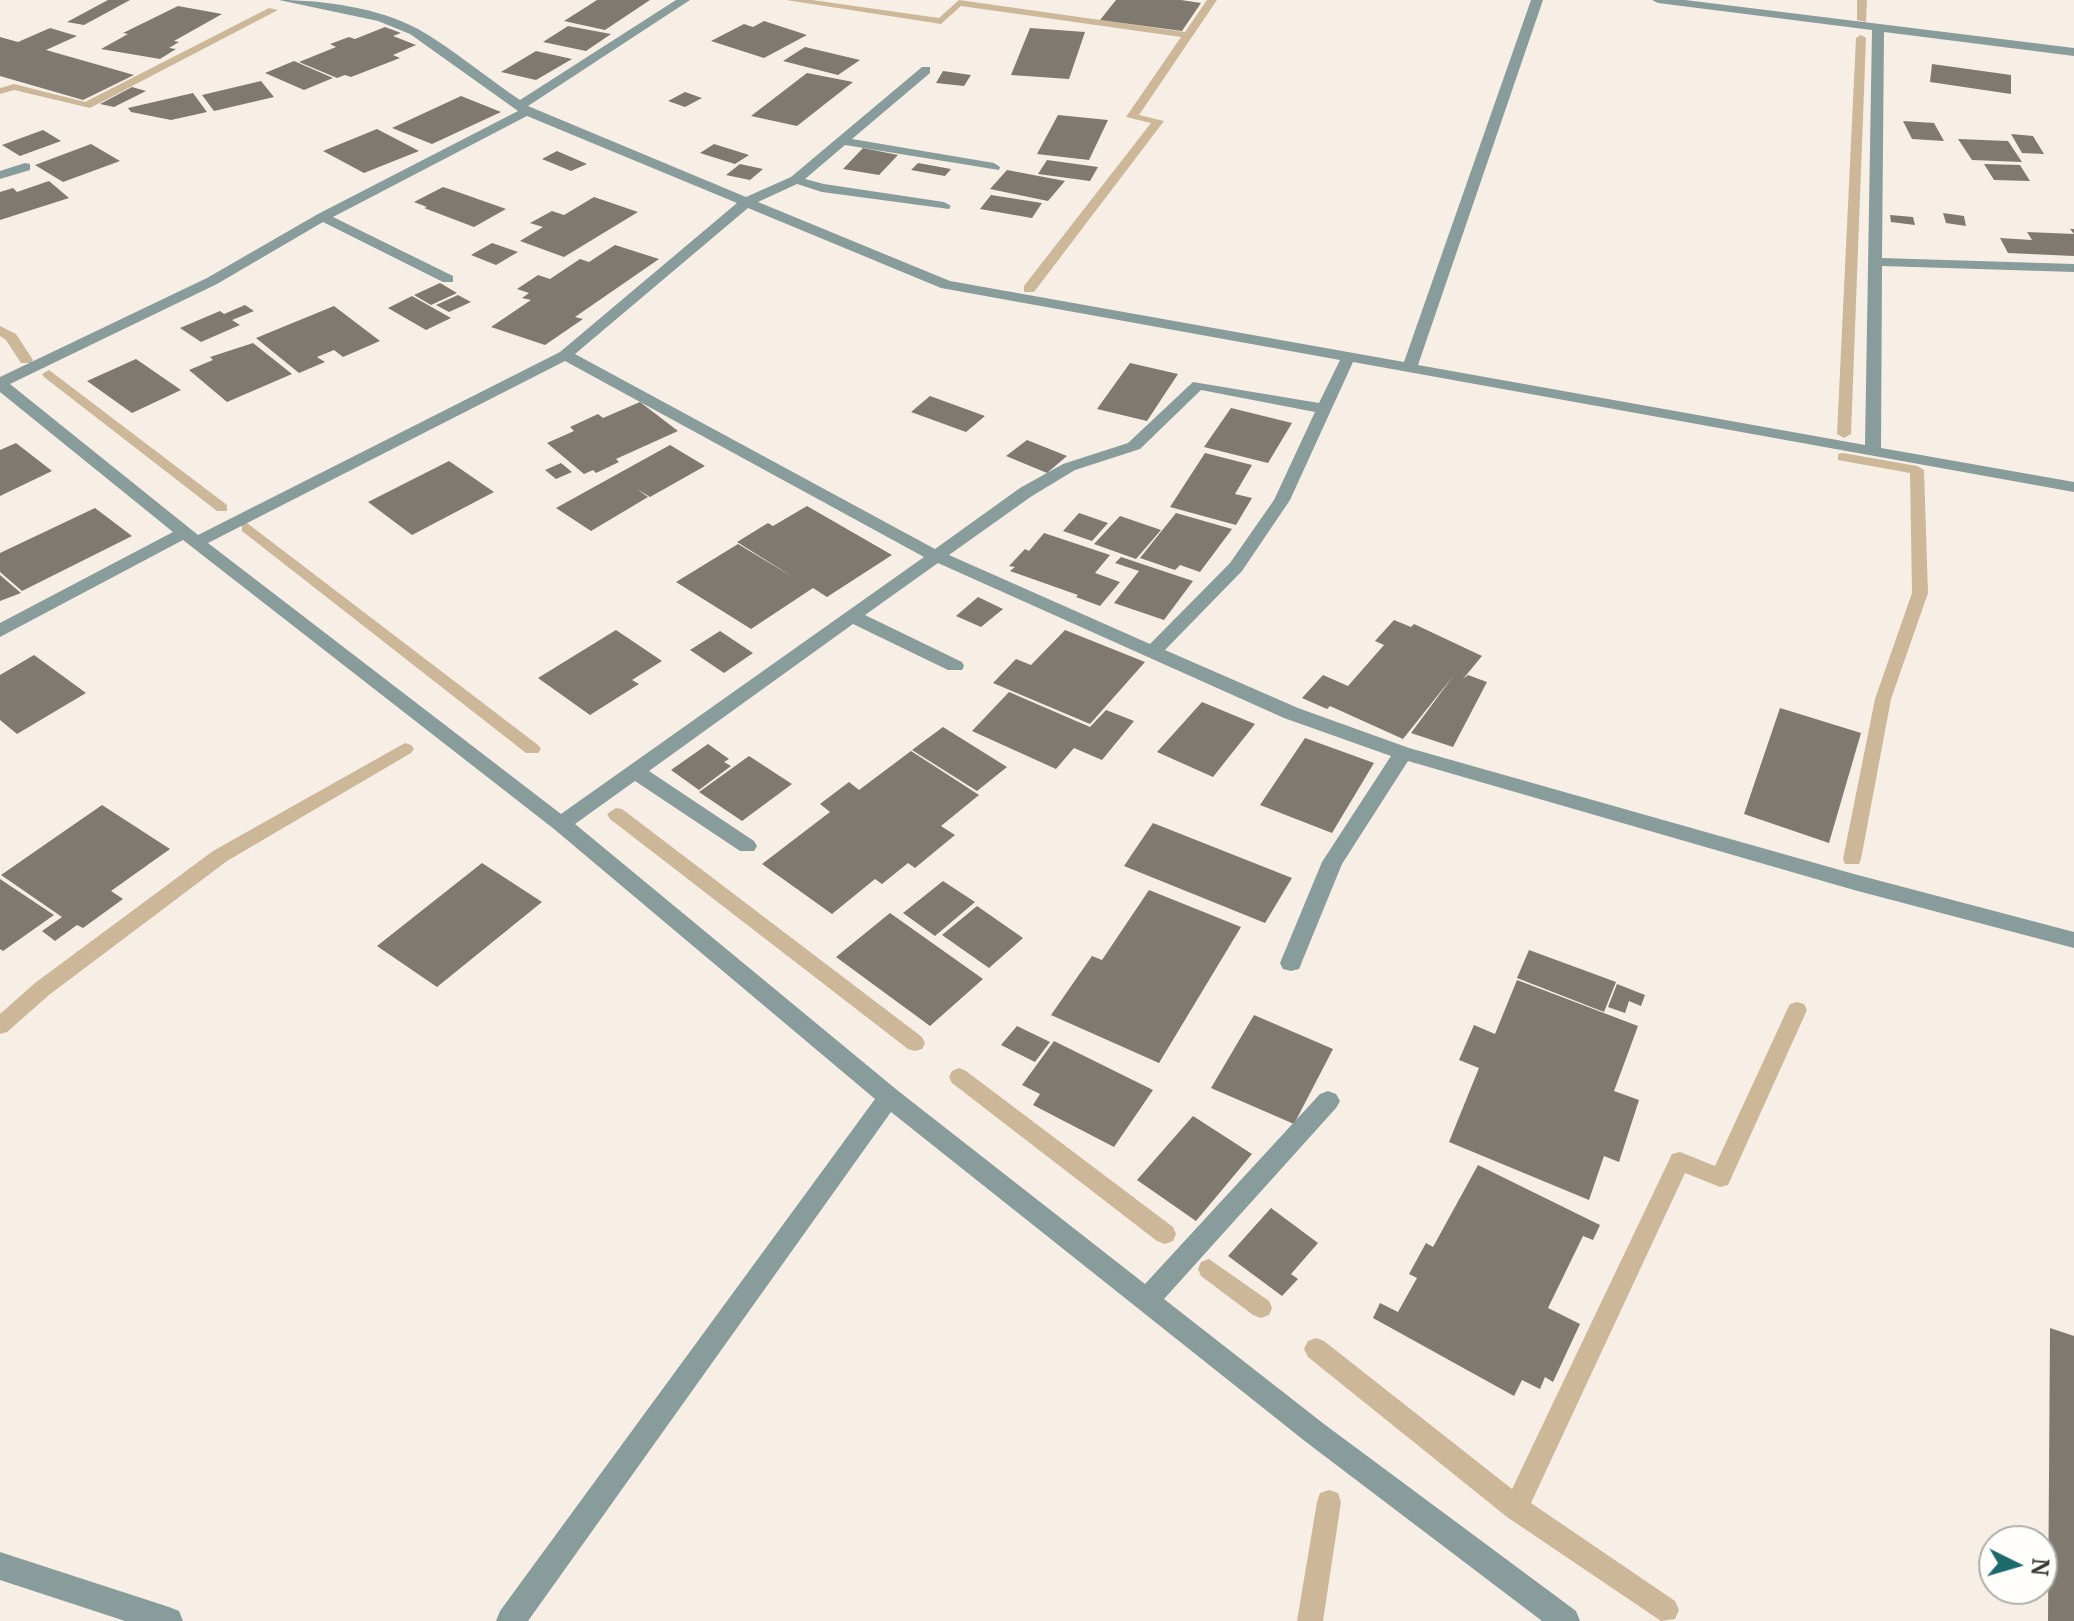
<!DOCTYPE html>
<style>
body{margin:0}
#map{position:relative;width:2074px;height:1621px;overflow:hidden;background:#f7efe5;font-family:Merriweather,serif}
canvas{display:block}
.north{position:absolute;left:1978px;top:1525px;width:80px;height:80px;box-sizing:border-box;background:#fffefb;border:2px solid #afaeaa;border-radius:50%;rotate:95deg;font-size:22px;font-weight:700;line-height:32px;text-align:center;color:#383531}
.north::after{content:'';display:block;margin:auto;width:28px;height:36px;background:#1d6a6d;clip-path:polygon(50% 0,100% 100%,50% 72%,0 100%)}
</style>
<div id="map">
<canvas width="2074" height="1621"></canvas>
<div class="north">N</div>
</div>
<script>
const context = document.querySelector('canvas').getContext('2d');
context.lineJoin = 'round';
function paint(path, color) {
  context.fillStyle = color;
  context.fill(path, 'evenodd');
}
paint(new Path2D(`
 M 786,0 L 812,0 L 939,18 L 959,0 L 1185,32 L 1207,0 L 1217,0 L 1139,115 L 1164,121 L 1034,292 L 1024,292 L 1024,286 L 1151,123 L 1126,117 L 1181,37 L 961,6 L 941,24 Z
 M 1857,0 L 1867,0 L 1866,22 L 1857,20 Z
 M 269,8 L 278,10 L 90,108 L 14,90 L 0,94 L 0,88 L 14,84 L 85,102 Z
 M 1861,35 L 1866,38 L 1851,434 L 1844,438 L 1837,434 L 1856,38 Z
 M 0,326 L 16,334 L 33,360 L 31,363 L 21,363 L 6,340 L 0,336 Z
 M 49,370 L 227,505 L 227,511 L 217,511 L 44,377 L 42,374 Z
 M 1843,453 L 1917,466 L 1924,470 L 1928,593 L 1891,699 L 1861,859 L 1859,864 L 1845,864 L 1843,859 L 1875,699 L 1912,593 L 1910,473 L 1838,460 L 1838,454 Z
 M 247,523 L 538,745 L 541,749 L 538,753 L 526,753 L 242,531 L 242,525 Z
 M 405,743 L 411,745 L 414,749 L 411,753 L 227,861 L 49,995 L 7,1032 L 0,1034 L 0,1014 L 35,983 L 213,851 Z
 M 616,808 L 622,809 L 922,1037 L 925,1043 L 922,1049 L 915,1051 L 908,1049 L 610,819 L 607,814 Z
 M 1797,1002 L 1804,1004 L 1807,1010 L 1728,1185 L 1720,1187 L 1685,1173 L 1531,1503 L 1675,1601 L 1679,1610 L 1675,1619 L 1661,1621 L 1507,1517 L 1308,1357 L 1304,1349 L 1308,1341 L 1316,1338 L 1324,1341 L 1512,1489 L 1672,1154 L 1680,1152 L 1715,1166 L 1787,1010 L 1790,1004 Z
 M 959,1068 L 966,1071 L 1173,1227 L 1176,1234 L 1173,1241 L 1165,1244 L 1157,1241 L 952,1083 L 949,1077 L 952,1071 Z
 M 1209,1259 L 1269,1301 L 1272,1308 L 1269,1315 L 1261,1318 L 1253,1315 L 1201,1276 L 1198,1269 L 1201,1262 Z
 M 1329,1490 L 1338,1493 L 1341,1502 L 1323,1621 L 1297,1621 L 1317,1502 L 1320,1493 Z`), '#ccb799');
paint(new Path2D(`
 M 108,0 L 130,0 L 84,25 L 67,22 Z
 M 597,0 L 650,0 L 605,30 L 564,21 Z
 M 1116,0 L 1181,0 L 1201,3 L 1182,31 L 1100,20 Z
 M 178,6 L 222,14 L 174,41 L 179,42 L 169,48 L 176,49 L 160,59 L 101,49 L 128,34 L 123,33 Z
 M 764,21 L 807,35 L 764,58 L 711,41 L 744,24 L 753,27 Z
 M 568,26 L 611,34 L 586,51 L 543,42 Z
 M 385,27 L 401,33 L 393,36 L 416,45 L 393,55 L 400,58 L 351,77 L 345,75 L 337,78 L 299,62 L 336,47 L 330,44 L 349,37 L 355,39 Z
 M 50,28 L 77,36 L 46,50 L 134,75 L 83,100 L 0,76 L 0,37 L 18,42 Z
 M 1030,28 L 1085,32 L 1069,79 L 1011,75 Z
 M 805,47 L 860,60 L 838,75 L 783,61 Z
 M 536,51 L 572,59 L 536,80 L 501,72 Z
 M 294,61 L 333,78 L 304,90 L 265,73 Z
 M 1932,64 L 2011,75 L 2011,94 L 1930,82 Z
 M 943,71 L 971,75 L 964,86 L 936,83 Z
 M 807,73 L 853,82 L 797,126 L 751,116 Z
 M 261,81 L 274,97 L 214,111 L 202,95 Z
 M 132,87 L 146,91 L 114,107 L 100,104 Z
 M 685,92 L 702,98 L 685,107 L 668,101 Z
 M 193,93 L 207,112 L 171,120 L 131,112 L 128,108 Z
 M 461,96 L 501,112 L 432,144 L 392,128 Z
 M 1058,115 L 1108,120 L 1089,160 L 1037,154 Z
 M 1903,121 L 1934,123 L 1944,141 L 1912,139 Z
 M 377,129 L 419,151 L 364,173 L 323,151 Z
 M 43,130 L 61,141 L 20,156 L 2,145 Z
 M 2011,134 L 2033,136 L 2044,154 L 2022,153 Z
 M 1958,139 L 2008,141 L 2022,162 L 1972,160 Z
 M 91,144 L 120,161 L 63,182 L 35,165 Z
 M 714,144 L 749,155 L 735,164 L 700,153 Z
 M 863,148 L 898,155 L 879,175 L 843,169 Z
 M 557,151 L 587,164 L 571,171 L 542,159 Z
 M 1047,160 L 1098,167 L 1090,181 L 1038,174 Z
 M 918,163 L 951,169 L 945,176 L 911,170 Z
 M 740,164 L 763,169 L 750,180 L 726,175 Z
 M 1984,164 L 2020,165 L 2030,181 L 1994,180 Z
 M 1007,170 L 1065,181 L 1048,201 L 990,189 Z
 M 49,181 L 69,198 L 0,220 L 0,192 L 13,188 L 17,192 Z
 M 443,187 L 455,191 L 506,209 L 474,227 L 424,208 L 427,207 L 414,202 Z
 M 991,195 L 1042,203 L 1032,218 L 980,209 Z
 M 594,197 L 638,212 L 564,257 L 520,241 L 543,227 L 530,223 L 552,211 L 564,215 Z
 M 1943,213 L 1964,216 L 1966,226 L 1946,223 Z
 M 1890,215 L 1913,217 L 1915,225 L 1891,222 Z
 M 2070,229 L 2074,229 L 2074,256 L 2008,253 L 2000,238 L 2032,240 L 2027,232 L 2074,234 Z
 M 492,243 L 518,252 L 496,265 L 471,255 Z
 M 615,245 L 659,259 L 575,317 L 583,319 L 545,345 L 491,327 L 531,300 L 522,298 L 529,293 L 517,289 L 538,275 L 550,279 L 580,259 L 589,262 Z
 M 440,283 L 457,293 L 431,305 L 414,295 Z
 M 458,295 L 471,302 L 449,312 L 436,305 Z
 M 412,296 L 451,318 L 426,330 L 388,308 Z
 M 245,305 L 254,311 L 232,320 L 240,325 L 201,342 L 180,328 L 220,311 L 224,314 Z
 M 334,306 L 380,341 L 343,357 L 334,350 L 317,357 L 325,362 L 299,373 L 256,338 Z
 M 253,343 L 292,374 L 227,402 L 189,370 L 213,360 L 210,357 Z
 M 136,359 L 181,390 L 132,413 L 87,381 Z
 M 1130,363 L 1178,374 L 1147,421 L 1097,409 Z
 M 930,396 L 985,416 L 966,432 L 911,412 Z
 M 640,402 L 678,431 L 616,459 L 619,462 L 596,473 L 593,470 L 584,474 L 547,443 L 574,431 L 570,427 L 598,414 L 603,418 Z
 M 1231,408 L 1292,423 L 1268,463 L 1204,447 Z
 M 1027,440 L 1067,456 L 1047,473 L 1006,456 Z
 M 16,443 L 52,471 L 0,496 L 0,450 Z
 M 670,445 L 705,466 L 650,497 L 637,489 L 648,497 L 591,531 L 556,508 Z
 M 1205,453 L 1252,465 L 1235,494 L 1252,498 L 1236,525 L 1170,507 Z
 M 449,461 L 494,492 L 412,535 L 368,502 Z
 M 561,463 L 572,472 L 556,479 L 545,470 Z
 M 807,506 L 892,555 L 827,597 L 813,588 L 751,629 L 676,582 L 738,544 L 796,579 L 737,542 L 768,523 L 773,526 Z
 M 95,508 L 132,536 L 22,591 L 0,572 L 0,553 Z
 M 1079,513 L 1108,523 L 1092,541 L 1063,531 Z
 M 1176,513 L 1232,529 L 1200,572 L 1180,565 L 1175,570 L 1140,558 Z
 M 1120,516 L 1161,530 L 1136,559 L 1094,544 Z
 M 1044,533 L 1110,555 L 1095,573 L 1120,582 L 1100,606 L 1076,597 L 1078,595 L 1010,571 L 1015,567 L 1009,566 L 1025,549 L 1029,551 Z
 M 1121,557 L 1193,581 L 1164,620 L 1114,603 L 1139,571 L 1115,563 Z
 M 0,575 L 21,593 L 0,601 Z
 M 978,597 L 1003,609 L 981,627 L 956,616 Z
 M 1394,620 L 1411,627 L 1414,624 L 1482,656 L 1463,679 L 1468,675 L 1487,682 L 1453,747 L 1411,733 L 1454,675 L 1403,739 L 1330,706 L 1327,709 L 1302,698 L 1323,675 L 1348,686 L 1384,645 L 1375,641 Z
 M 616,630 L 662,661 L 632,680 L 639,684 L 590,715 L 538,678 Z
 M 1065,630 L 1145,662 L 1090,724 L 993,683 L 1016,659 L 1031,665 Z
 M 720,631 L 753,653 L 724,673 L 690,650 Z
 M 34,655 L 86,693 L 17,734 L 0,720 L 0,675 Z
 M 1009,692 L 1090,727 L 1106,710 L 1134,721 L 1102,760 L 1074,748 L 1056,769 L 972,731 Z
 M 1202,702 L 1255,724 L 1213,777 L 1157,752 Z
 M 1780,708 L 1861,733 L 1829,843 L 1744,814 Z
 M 943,727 L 1007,767 L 977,791 L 912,750 Z
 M 1305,738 L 1374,763 L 1332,833 L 1260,805 Z
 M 708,744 L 729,759 L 724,762 L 731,766 L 699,790 L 671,770 Z
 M 911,751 L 979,795 L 941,826 L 955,835 L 915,868 L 908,863 L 882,884 L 875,879 L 832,914 L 762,864 L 830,812 L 820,804 L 849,782 L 859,790 Z
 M 749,756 L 792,784 L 742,821 L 699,792 Z
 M 102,805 L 170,849 L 111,891 L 123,899 L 83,928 L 77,925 L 55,941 L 42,931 L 62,917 L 1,875 Z
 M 1153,823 L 1292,878 L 1265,923 L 1124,866 Z
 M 482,863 L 542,902 L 437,987 L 377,946 Z
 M 0,879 L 54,915 L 3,951 L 0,949 Z
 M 943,881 L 975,902 L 935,936 L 903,913 Z
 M 1149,890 L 1241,927 L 1159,1063 L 1051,1015 L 1092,956 L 1102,960 Z
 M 977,906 L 1023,938 L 989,968 L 942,935 Z
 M 890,913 L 983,979 L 930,1026 L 836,957 Z
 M 1529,950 L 1616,982 L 1604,1012 L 1517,978 Z
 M 1517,980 L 1638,1026 L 1614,1091 L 1639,1100 L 1619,1162 L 1604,1156 L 1589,1200 L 1449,1142 L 1479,1068 L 1459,1060 L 1474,1025 L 1495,1034 Z
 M 1617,984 L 1645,995 L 1641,1006 L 1629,1001 L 1625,1013 L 1608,1007 Z
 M 1254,1015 L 1333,1049 L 1294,1124 L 1211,1088 Z
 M 1017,1026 L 1050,1042 L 1035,1062 L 1001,1045 Z
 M 1054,1041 L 1153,1090 L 1114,1147 L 1033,1105 L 1040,1094 L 1022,1085 Z
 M 1193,1116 L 1252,1154 L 1196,1221 L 1137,1180 Z
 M 1478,1165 L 1600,1225 L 1593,1240 L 1583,1236 L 1548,1308 L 1580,1324 L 1553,1382 L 1545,1377 L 1540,1389 L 1522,1380 L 1514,1396 L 1373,1318 L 1380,1303 L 1398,1312 L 1417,1278 L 1409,1274 L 1426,1243 L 1433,1247 Z
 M 1271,1208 L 1318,1243 L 1291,1274 L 1298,1279 L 1282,1296 L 1228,1256 Z
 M 2050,1328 L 2074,1336 L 2074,1621 L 2048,1621 Z`), '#7f796f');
paint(new Path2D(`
 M 279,0 C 324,0 379,8 418,29 C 453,49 486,77 520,100 L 676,0 L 690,0 L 528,106 L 746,197 L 791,177 L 922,67 L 930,67 L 930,73 L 852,139 L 994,163 L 1000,167 L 999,170 L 845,145 L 805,179 L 824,184 L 944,202 L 951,206 L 949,209 L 822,192 L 797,184 L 758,202 L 950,281 L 1404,362 L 1531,0 L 1543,0 L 1418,365 L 1865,445 L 1872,30 L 1658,3 L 1652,0 L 1685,0 L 2074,48 L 2074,56 L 1884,32 L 1882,258 L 2074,264 L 2074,272 L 1882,266 L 1881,448 L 2074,482 L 2074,492 L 1353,362 L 1290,500 L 1242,571 L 1165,650 L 1298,708 L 1409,748 L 1854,874 L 2074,932 L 2074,948 L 1854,890 L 1408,761 L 1342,864 L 1299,969 L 1291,971 L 1283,969 L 1280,963 L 1322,862 L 1391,756 L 1284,718 L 938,563 L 865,615 L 962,662 L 964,666 L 962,670 L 948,670 L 853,624 L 649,771 L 754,841 L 757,846 L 754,851 L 740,851 L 635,781 L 575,824 L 897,1090 L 1145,1284 L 1320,1094 L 1328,1091 L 1336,1094 L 1340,1101 L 1336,1108 L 1164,1299 L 1324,1424 L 1576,1611 L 1580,1621 L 1542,1621 L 1306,1442 L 891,1112 L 528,1621 L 496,1621 L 500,1611 L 875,1099 L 554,829 L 183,540 L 0,637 L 0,623 L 173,532 L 0,392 L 0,377 L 207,278 L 318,214 L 518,111 L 410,34 L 378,21 ZM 527,116 L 737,203 L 560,352 L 198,535 L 10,384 L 217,284 L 323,222 L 443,282 L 453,282 L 453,276 L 333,217 ZM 748,208 L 941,288 L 1340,360 L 1319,403 L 1193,382 L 1128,443 L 1063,464 L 1020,488 L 935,549 L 575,354 ZM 565,361 L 924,557 L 561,814 L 208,543 ZM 1201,390 L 1315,412 L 1274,500 L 1230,563 L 1150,644 L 949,555 L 1032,496 L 1075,470 L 1140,449 Z
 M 25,163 L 30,164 L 30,170 L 0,179 L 0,171 Z
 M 0,1552 L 169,1607 L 179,1611 L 183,1621 L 125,1621 L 0,1580 Z`), '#899c9c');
</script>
